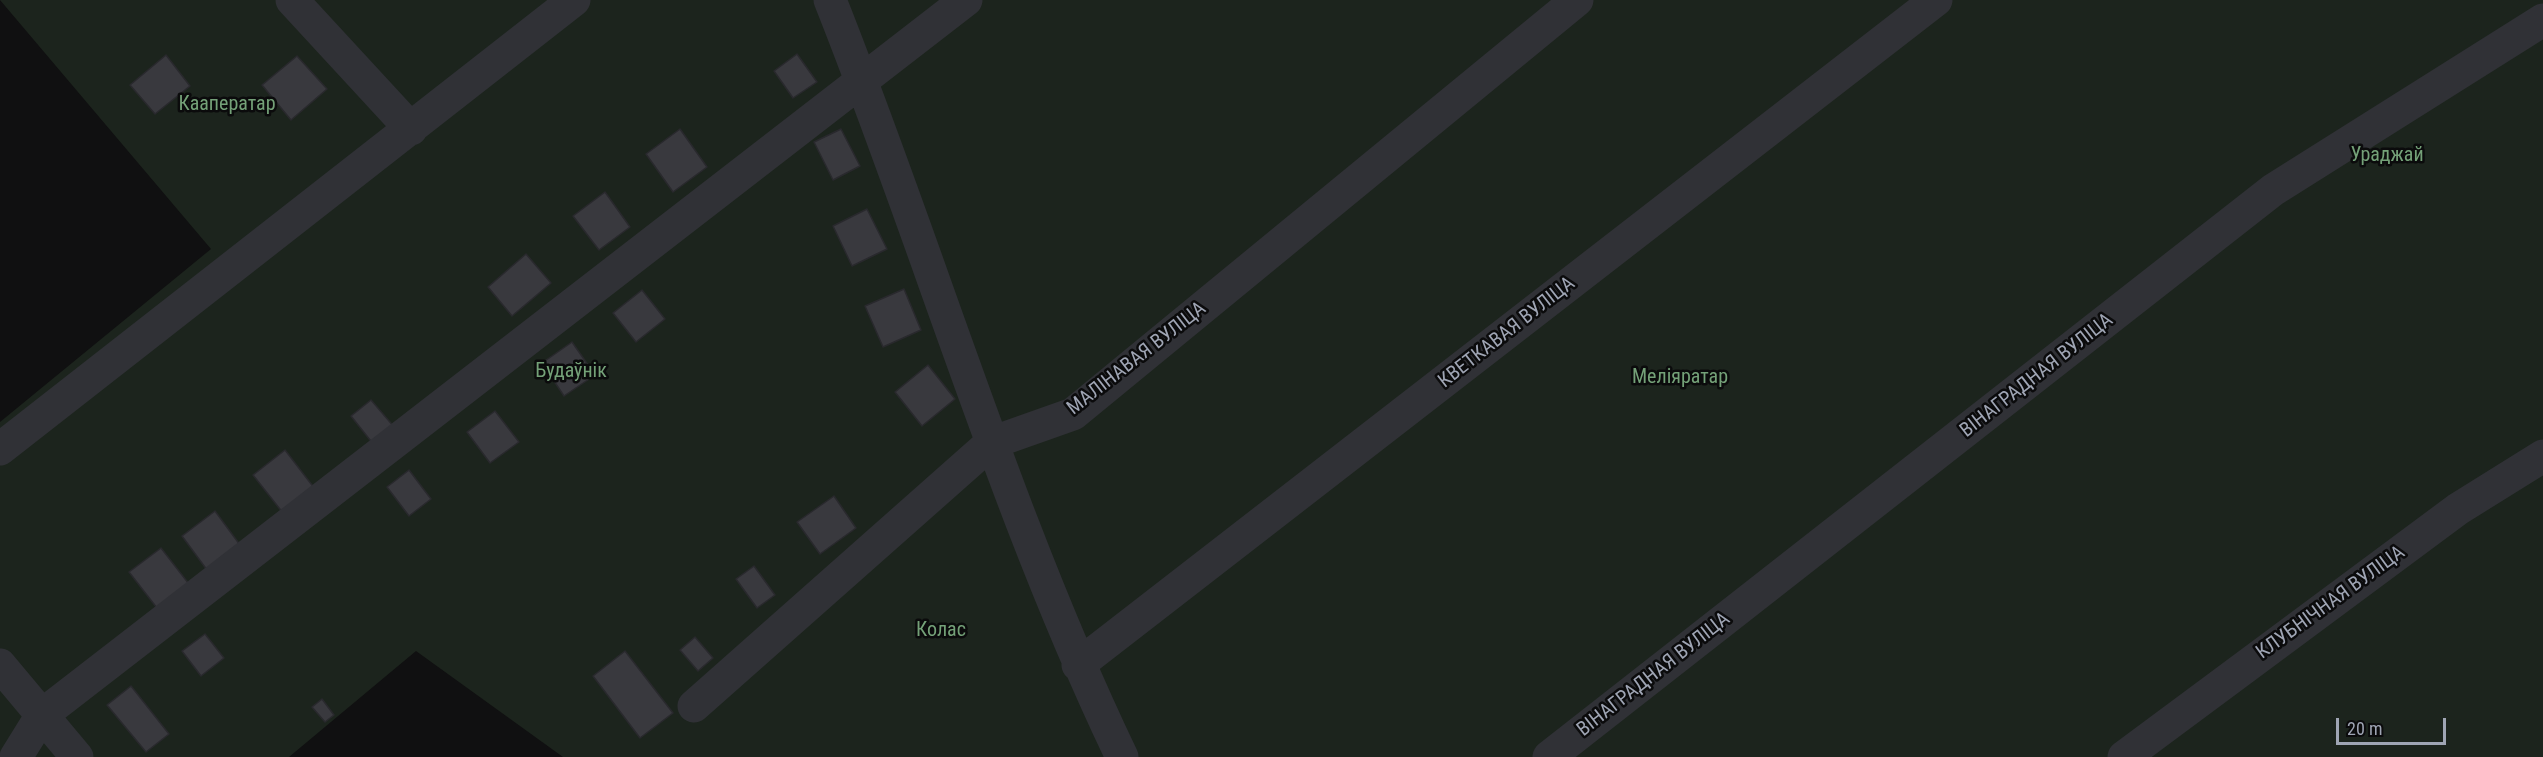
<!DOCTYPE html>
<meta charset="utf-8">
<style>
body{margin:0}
#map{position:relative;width:2543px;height:757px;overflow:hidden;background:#101011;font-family:"Roboto Condensed",sans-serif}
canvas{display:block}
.scale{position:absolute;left:2336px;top:718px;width:110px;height:27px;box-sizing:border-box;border:3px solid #9fa5b4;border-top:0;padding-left:8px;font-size:18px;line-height:21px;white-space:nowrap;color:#9fa5b4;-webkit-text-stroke:4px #0b0b0c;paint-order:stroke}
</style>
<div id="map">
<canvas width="2543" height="757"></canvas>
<div class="scale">20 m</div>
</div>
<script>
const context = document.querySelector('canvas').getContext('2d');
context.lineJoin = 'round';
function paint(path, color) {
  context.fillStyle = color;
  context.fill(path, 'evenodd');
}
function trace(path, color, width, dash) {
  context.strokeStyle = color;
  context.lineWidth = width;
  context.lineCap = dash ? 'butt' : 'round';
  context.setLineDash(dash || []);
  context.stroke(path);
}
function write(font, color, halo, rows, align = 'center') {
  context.font = font + ' "Roboto Condensed",sans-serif';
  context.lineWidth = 5;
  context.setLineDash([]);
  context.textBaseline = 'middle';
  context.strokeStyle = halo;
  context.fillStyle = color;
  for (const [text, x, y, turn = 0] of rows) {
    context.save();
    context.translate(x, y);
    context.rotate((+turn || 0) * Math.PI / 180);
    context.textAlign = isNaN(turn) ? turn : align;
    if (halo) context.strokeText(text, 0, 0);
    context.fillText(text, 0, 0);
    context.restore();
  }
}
paint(new Path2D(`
 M 0,0 L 2543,0 L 2543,757 L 563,757 L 416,651 L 289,757 L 0,757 L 0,422 L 211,249 Z`), '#1c241d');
const building = new Path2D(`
 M 797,54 L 817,82 L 793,98 L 774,71 Z
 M 166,55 L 190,86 L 155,114 L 130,85 Z
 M 297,56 L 327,89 L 291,120 L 262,85 Z
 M 680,129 L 707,167 L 673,192 L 646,154 Z
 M 841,129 L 860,166 L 833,180 L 814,142 Z
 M 605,192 L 630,227 L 599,250 L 573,216 Z
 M 867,209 L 887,249 L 852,266 L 833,226 Z
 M 526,254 L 551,283 L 512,316 L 488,287 Z
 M 904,289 L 921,330 L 883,347 L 865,306 Z
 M 642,290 L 665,319 L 636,342 L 613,313 Z
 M 572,342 L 595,375 L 564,396 L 542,363 Z
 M 928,365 L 955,399 L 922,426 L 895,392 Z
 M 371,400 L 395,428 L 374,445 L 351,416 Z
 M 495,411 L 519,442 L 490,463 L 467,432 Z
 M 285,450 L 315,489 L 283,513 L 253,475 Z
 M 409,470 L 431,499 L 409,516 L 387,487 Z
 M 834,496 L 856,528 L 820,554 L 797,522 Z
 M 215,511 L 243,549 L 210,574 L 182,536 Z
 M 161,548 L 189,584 L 157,608 L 129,572 Z
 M 754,566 L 775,595 L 757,608 L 736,579 Z
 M 205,634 L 224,658 L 201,676 L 182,651 Z
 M 695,637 L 713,658 L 698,671 L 680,650 Z
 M 625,651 L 673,713 L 640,738 L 593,676 Z
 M 131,686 L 169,734 L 146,752 L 107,705 Z
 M 322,699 L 334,715 L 325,722 L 312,707 Z`);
paint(building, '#39393e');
trace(building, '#29292d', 1.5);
trace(new Path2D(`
 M 292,0 L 411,129
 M 830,0 C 930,251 1005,513 1122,757
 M 0,449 L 574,0
 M 0,665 L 77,757
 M 1078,665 L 1936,0
 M 694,706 L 991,443 L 1073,414 L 1577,0
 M 16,757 L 42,715 L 966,0
 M 1549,757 L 2273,190 L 2543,20
 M 2124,757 L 2458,509 L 2543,456`), '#303136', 33);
write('20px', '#74a178', '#0b0b0c', [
 ["Кааператар",227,105],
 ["Ураджай",2387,156],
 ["Будаўнік",571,372],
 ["Меліяратар",1680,378],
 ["Колас",941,631]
]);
write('20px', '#9fa5b4', '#0b0b0c', [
 ["КВЕТКАВАЯ ВУЛІЦА",1507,333,-38],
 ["МАЛІНАВАЯ ВУЛІЦА",1137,359,-38],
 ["ВІНАГРАДНАЯ ВУЛІЦА",2037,376,-38],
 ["КЛУБНІЧНАЯ ВУЛІЦА",2331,603,-36],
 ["ВІНАГРАДНАЯ ВУЛІЦА",1654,675,-38]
]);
</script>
